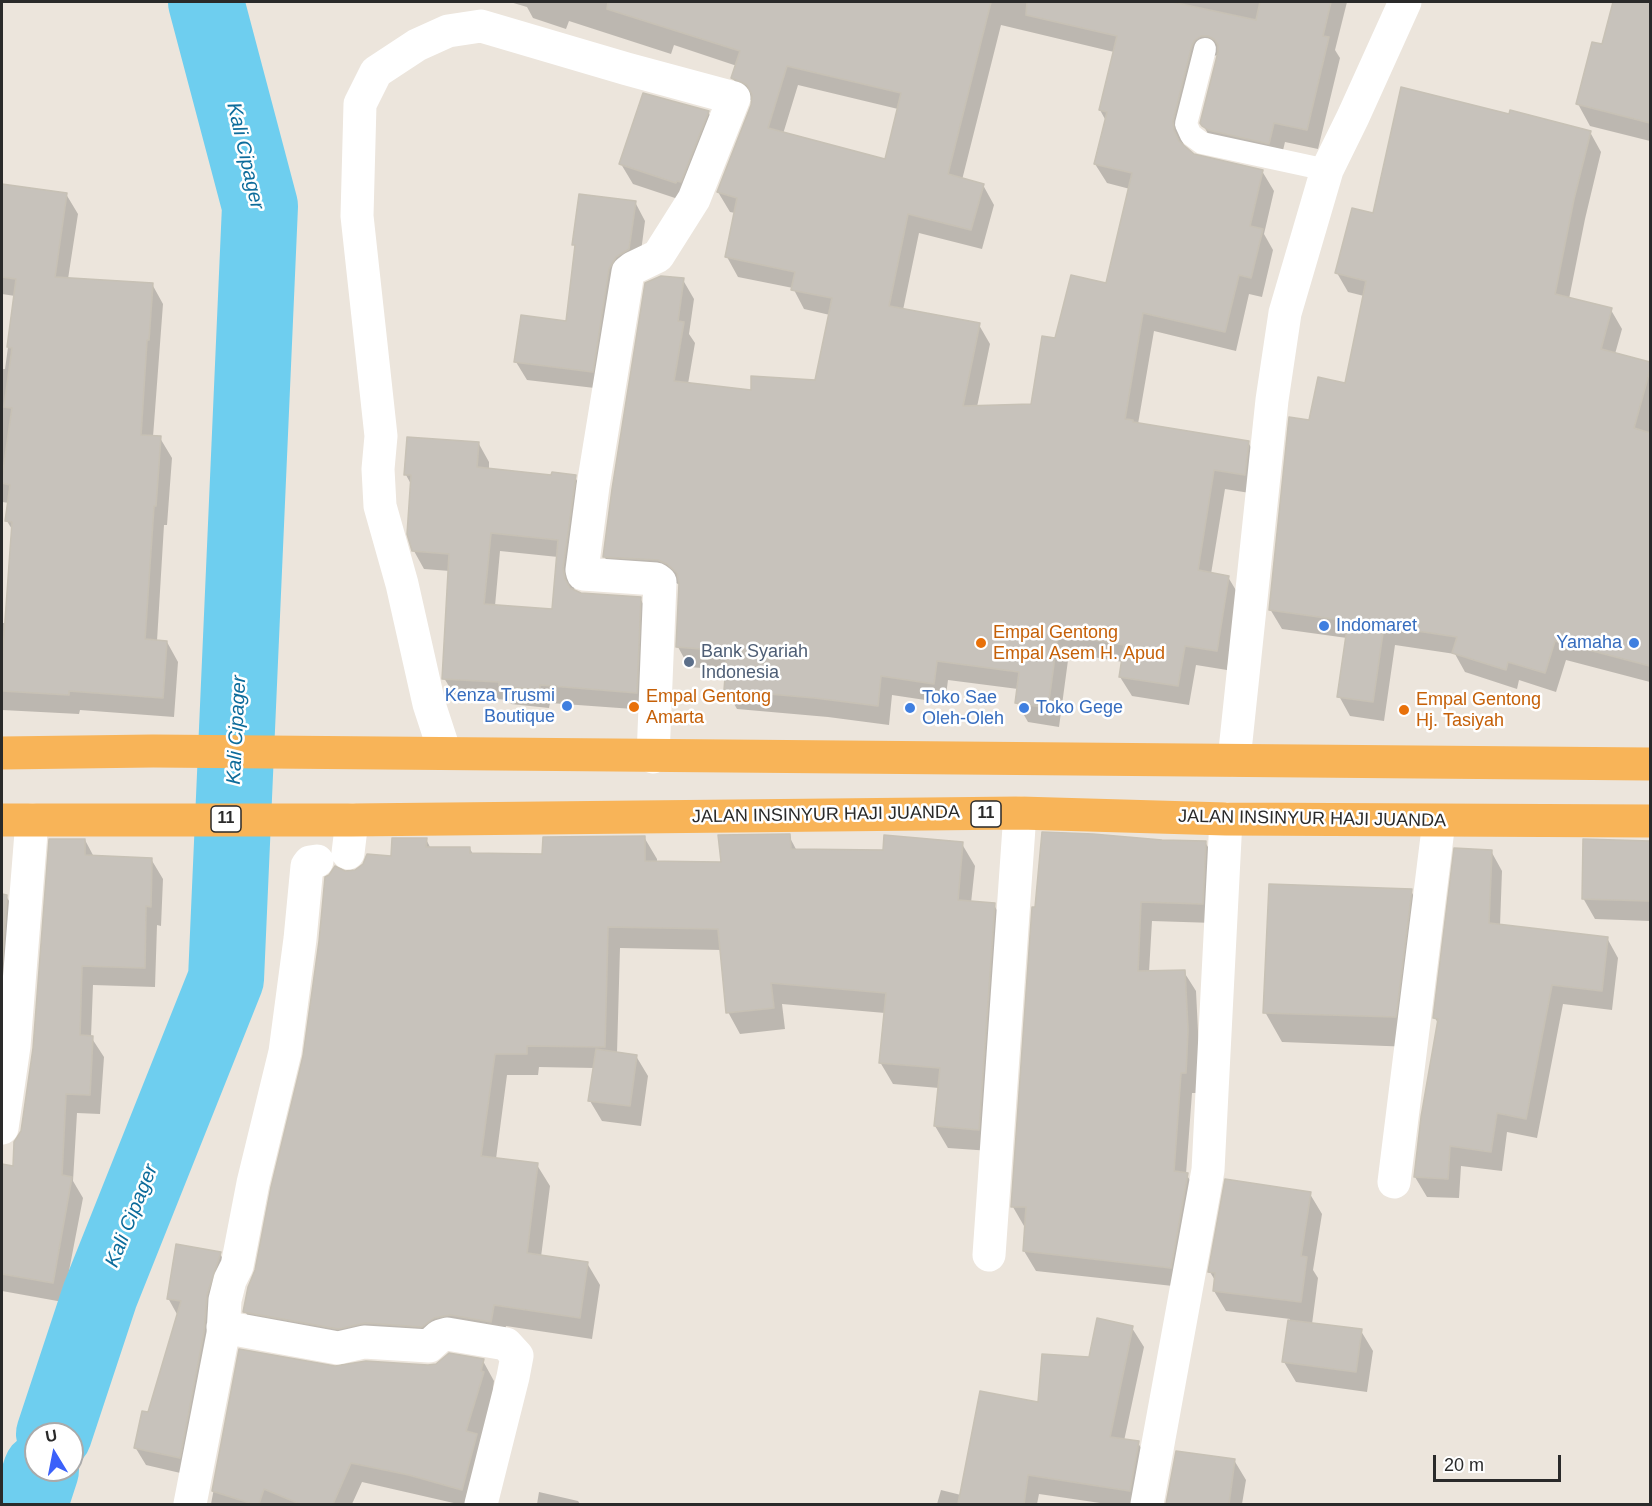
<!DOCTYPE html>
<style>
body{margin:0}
#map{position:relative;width:1652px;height:1506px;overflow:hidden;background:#ece5dc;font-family:Arial,sans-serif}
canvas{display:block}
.frame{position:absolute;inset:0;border:3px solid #2a2a2a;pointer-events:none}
.north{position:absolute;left:24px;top:1422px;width:60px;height:60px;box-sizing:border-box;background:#fff;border:2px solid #aaa;border-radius:50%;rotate:350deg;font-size:16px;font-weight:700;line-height:24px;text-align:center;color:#2a2a2a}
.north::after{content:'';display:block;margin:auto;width:21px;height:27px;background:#3b61fa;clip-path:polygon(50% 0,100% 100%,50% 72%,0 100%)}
.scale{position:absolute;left:1433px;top:1455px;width:128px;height:27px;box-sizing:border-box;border:3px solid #2a2a2a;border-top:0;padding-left:8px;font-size:18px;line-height:21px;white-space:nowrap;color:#2a2a2a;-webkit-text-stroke:4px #fff;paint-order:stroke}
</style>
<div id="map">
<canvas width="1652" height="1506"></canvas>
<div class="frame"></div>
<div class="north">U</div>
<div class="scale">20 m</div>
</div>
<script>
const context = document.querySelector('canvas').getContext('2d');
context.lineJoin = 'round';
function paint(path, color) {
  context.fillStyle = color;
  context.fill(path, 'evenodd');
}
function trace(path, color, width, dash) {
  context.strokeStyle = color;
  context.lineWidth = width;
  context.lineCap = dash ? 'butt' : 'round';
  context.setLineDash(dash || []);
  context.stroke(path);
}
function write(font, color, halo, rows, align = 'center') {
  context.font = font + ' Arial,sans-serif';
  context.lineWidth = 5;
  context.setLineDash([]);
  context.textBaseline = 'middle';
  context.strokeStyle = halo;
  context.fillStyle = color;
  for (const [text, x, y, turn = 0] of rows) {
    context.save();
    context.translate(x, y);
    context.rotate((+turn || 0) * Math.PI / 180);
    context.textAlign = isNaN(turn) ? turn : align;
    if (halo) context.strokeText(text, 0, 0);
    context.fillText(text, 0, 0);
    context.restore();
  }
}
paint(new Path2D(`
 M 510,2 L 1347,2 L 1335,50 L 1340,58 L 1318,149 L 1285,142 L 1280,163 L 1215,146 L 1202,123 L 1219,55 L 1212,56 L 1183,141 L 1184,147 L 1194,156 L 1262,171 L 1274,191 L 1264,234 L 1273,250 L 1262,297 L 1249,294 L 1236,351 L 1154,331 L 1138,424 L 1248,442 L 1259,462 L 1256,494 L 1225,489 L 1211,574 L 1228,577 L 1240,597 L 1227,670 L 1196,665 L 1189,705 L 1132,696 L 1120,677 L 1123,662 L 1069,653 L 1059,727 L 1028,722 L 1017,703 L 1018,689 L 948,680 L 945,703 L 892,695 L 889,725 L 828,717 L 737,709 L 726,690 L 727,670 L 689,667 L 678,647 L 680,585 L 670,580 L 616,576 L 604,556 L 683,280 L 694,299 L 689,334 L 695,343 L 688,384 L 752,392 L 817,381 L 830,315 L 804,309 L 793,288 L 738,277 L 727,257 L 735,213 L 730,212 L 718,192 L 753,101 L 744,97 L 733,78 L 737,66 L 674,45 L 671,54 L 569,21 L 566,29 L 533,18 L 527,7 ZM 1001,25 L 1114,52 L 1100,110 L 1106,121 L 1095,164 L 1107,183 L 1130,189 L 1107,284 L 1056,340 L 1033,406 L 977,407 L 990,344 L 979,325 L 903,310 L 919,233 L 982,249 L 994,205 L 983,185 L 962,180 ZM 798,85 L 898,109 L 886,161 L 783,134 Z
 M 1615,2 L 1650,2 L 1650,141 L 1590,126 L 1578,104 L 1603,46 Z
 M 708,112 L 720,132 L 687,202 L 633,184 L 621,164 Z
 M 1510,116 L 1590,132 L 1601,152 L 1585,219 L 1569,299 L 1611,310 L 1622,329 L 1615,354 L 1650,363 L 1650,682 L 1566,660 L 1556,692 L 1519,680 L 1517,689 L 1465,672 L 1455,654 L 1395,645 L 1384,721 L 1350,716 L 1339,696 L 1347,638 L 1282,629 L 1270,609 L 1310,421 L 1346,385 L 1364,296 L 1348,292 L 1337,273 L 1374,215 Z
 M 2,184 L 66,194 L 78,214 L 68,279 L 152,284 L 163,304 L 153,437 L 160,438 L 172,458 L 167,525 L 164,525 L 157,641 L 167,642 L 178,662 L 174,717 L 80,710 L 79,714 L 2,710 L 2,713 L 2,623 L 5,623 L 13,531 L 7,521 L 9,503 L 2,502 L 2,369 L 5,369 L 15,296 L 2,294 Z
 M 635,202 L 645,221 L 639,267 L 603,389 L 527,380 L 516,362 L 568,323 L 576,249 L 574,245 Z
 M 479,444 L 489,462 L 489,469 L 553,477 L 575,477 L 585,495 L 574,591 L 581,594 L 640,598 L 650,617 L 647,710 L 550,703 L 549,708 L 511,704 L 509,700 L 455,696 L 444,678 L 450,571 L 424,569 L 414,551 L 412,486 L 406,475 ZM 500,551 L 558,557 L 554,610 L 495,606 Z
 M 789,836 L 797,851 L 884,852 L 962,844 L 975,866 L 971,903 L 994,905 L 1006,926 L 991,1151 L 948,1148 L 935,1126 L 939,1088 L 893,1084 L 880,1062 L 885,1013 L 782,1004 L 785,1029 L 740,1034 L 728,1012 L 722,950 L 620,948 L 617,1053 L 636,1056 L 648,1076 L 641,1126 L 602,1121 L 590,1101 L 595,1068 L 539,1067 L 538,1075 L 507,1075 L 496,1159 L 537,1165 L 550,1186 L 541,1257 L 587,1263 L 600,1285 L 592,1339 L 506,1326 L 502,1343 L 257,1333 L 245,1311 L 257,1270 L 345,873 L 355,872 L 392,857 L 426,839 L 431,849 L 470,849 L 473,854 L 544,855 L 644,837 L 657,859 L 657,862 L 723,863 Z
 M 85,840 L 94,857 L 151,859 L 163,879 L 161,926 L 157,925 L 155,987 L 93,985 L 91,1037 L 104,1057 L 100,1114 L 77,1113 L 73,1181 L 83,1198 L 63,1302 L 2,1291 L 2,1178 L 4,1166 L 14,1168 Z
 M 1585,841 L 1650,843 L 1650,921 L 1595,919 L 1583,898 Z
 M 1162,842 L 1205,842 L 1217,862 L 1214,923 L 1152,921 L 1149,972 L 1184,972 L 1196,991 L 1199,1051 L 1197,1093 L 1192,1093 L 1186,1174 L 1199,1194 L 1182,1287 L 1036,1271 L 1024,1251 L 1026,1226 L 1024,1226 L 1013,1207 Z
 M 1491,851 L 1502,871 L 1500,926 L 1607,938 L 1618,958 L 1612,1010 L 1563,1004 L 1537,1138 L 1507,1132 L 1502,1171 L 1461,1166 L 1459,1198 L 1427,1197 L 1415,1177 L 1439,1025 L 1435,1018 Z
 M 1411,891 L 1428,921 L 1412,1047 L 1282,1042 L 1265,1012 Z
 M 2,896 L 6,896 L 17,914 L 2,1012 Z
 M 1310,1194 L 1322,1214 L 1313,1270 L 1318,1278 L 1312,1324 L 1361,1331 L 1373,1351 L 1367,1392 L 1296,1382 L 1284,1362 L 1290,1319 L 1226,1311 L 1214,1291 L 1216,1282 L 1210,1272 Z
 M 220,1254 L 230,1271 L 189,1475 L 146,1465 L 135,1447 L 149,1414 L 178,1316 L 168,1298 Z
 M 1132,1328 L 1144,1347 L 1124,1441 L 1138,1443 L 1150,1462 L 1142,1504 L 1107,1504 L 1039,1494 L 1037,1504 L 937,1504 L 941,1490 L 961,1495 L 1040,1404 L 1090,1359 Z
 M 240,1351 L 335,1368 L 428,1366 L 483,1361 L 494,1381 L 493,1389 L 495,1393 L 480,1442 L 487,1455 L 475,1504 L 458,1504 L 362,1482 L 352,1504 L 211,1504 Z
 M 1177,1453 L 1234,1460 L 1246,1480 L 1242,1504 L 1166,1504 Z
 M 539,1492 L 578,1501 L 580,1504 L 537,1504 Z`), '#0003');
trace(new Path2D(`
 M 54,1434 L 100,1295 L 226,979 L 260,206 L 206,2
 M 30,1504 L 41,1470`), '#6eceef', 76);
const building = new Path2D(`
 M 608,2 L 991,2 L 948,174 L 984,184 L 971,230 L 908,214 L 889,306 L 980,323 L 963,406 L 1031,404 L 1042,336 L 1055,338 L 1071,275 L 1106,283 L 1132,173 L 1094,164 L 1107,112 L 1099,110 L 1117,36 L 1026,15 L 1027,2 L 1172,2 L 1256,20 L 1260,2 L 1331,2 L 1323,36 L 1329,37 L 1307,130 L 1274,123 L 1269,144 L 1208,130 L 1202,126 L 1200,123 L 1218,52 L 1218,45 L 1215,40 L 1208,36 L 1201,36 L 1195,40 L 1192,45 L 1173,121 L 1174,130 L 1179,141 L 1194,154 L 1263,170 L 1250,226 L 1263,229 L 1251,278 L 1239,275 L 1225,332 L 1143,313 L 1125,419 L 1133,420 L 1133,422 L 1249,441 L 1245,475 L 1214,470 L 1198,570 L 1229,576 L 1217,651 L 1185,646 L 1178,686 L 1119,677 L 1124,645 L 1058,634 L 1048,708 L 1015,703 L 1019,672 L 937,661 L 934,684 L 881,676 L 878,706 L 815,698 L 724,690 L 727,651 L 676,647 L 679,583 L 677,573 L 667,564 L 658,560 L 603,557 L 612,489 L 645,283 L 661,276 L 684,278 L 678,321 L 684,322 L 674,381 L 751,390 L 751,376 L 815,380 L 832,298 L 791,290 L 795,272 L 725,257 L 737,198 L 717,192 L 751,105 L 752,95 L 747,85 L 731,78 L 740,51 L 607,9 ZM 787,66 L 901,93 L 885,159 L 768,128 Z
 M 1613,2 L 1650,2 L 1650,123 L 1576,104 L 1592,42 L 1602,44 Z
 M 1401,87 L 1509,114 L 1510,110 L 1591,131 L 1574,199 L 1555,294 L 1612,308 L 1601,349 L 1650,362 L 1650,370 L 1634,428 L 1650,433 L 1650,666 L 1555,641 L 1545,673 L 1508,662 L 1506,670 L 1452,653 L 1457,637 L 1384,626 L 1373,702 L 1337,697 L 1348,621 L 1269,610 L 1289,417 L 1309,420 L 1318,377 L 1345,383 L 1366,281 L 1335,273 L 1352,208 L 1373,213 Z
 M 643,93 L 709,111 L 681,182 L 677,181 L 676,183 L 619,164 Z
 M 2,184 L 67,193 L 55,277 L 153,283 L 149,340 L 147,340 L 141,435 L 161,436 L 156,506 L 154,506 L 145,639 L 167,641 L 163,698 L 69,691 L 69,695 L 2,691 L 2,663 L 12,522 L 5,521 L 10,485 L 2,483 L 2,478 L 12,408 L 4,407 L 12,348 L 7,347 L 16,279 L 2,277 Z
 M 579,194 L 636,201 L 629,249 L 616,257 L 609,269 L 593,372 L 514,362 L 521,315 L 566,321 L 575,245 L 572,245 Z
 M 407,437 L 479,442 L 477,467 L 551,475 L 552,472 L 576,475 L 563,568 L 565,579 L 570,588 L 581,593 L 641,597 L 637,693 L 540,685 L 540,690 L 499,686 L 499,682 L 442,679 L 449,554 L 412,551 L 407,534 L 411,475 L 404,475 ZM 491,533 L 558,540 L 552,609 L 484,604 Z
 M 1042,832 L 1093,834 L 1162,840 L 1206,841 L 1203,904 L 1141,902 L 1138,971 L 1185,970 L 1188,1030 L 1186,1073 L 1181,1073 L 1174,1171 L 1188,1173 L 1171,1268 L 1023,1251 L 1026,1207 L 1011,1207 L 1032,907 L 1035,907 Z
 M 790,834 L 791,849 L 883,850 L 884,835 L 963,842 L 958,900 L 995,903 L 979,1130 L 934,1126 L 940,1068 L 879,1063 L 886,993 L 771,983 L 774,1008 L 726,1013 L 718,929 L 608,927 L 605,1047 L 527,1046 L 527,1054 L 495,1054 L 481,1156 L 538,1163 L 527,1253 L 588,1262 L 580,1318 L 494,1305 L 491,1322 L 450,1315 L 434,1318 L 422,1327 L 365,1323 L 338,1329 L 243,1312 L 248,1287 L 255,1270 L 271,1187 L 303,1056 L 319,941 L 325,877 L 329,875 L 335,866 L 345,871 L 355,870 L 363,864 L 367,854 L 391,856 L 392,838 L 427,838 L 426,847 L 470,847 L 470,853 L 542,854 L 543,837 L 645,836 L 645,861 L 721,862 L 718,835 Z
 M 49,839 L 85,839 L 85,855 L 152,858 L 151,907 L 146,906 L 145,968 L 82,966 L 80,1035 L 93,1036 L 90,1095 L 66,1094 L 62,1175 L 72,1177 L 53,1283 L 2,1274 L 2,1164 L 13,1166 L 14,1142 L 21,1131 L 33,1048 Z
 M 1583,839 L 1650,841 L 1650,901 L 1582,899 Z
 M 1454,848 L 1492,850 L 1489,923 L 1608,937 L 1602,991 L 1552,985 L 1526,1119 L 1497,1113 L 1491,1152 L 1450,1146 L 1448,1179 L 1414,1177 L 1421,1117 L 1438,1019 L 1433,1018 Z
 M 1269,884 L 1412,889 L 1396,1017 L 1263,1013 Z
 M 2,894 L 7,895 L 2,967 Z
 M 596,1049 L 637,1055 L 630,1106 L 588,1101 Z
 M 1225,1179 L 1311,1192 L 1301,1256 L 1307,1257 L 1301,1302 L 1213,1291 L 1215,1273 L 1208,1272 Z
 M 176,1244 L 221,1252 L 207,1295 L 204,1332 L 180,1458 L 134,1448 L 142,1411 L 148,1412 L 181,1301 L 167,1299 Z
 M 1097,1318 L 1133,1326 L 1110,1437 L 1139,1441 L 1130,1491 L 1028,1475 L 1024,1504 L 958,1504 L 980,1391 L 1038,1402 L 1042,1354 L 1089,1357 Z
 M 1288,1320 L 1362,1329 L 1356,1372 L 1282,1362 Z
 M 239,1349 L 335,1366 L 366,1361 L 428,1365 L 436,1364 L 449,1353 L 484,1359 L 481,1371 L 484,1372 L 466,1431 L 477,1434 L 462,1490 L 409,1475 L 351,1463 L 333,1504 L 300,1504 L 264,1489 L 259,1504 L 253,1504 L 212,1491 Z
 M 1176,1451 L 1235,1459 L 1229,1504 L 1166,1504 Z`);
paint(building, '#c7c2bb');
trace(building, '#c7c1b5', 1.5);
trace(new Path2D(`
 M 1205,49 L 1186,124 L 1191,135 L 1202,143 L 1327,170`), '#fff', 22);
trace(new Path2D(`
 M 445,753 L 429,704 L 402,584 L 380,506 L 378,469 L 381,436 L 357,216 L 360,104 L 376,72 L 417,45 L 448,31 L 481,26 L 627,69 L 734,98 L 694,199 L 658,256 L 633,268 L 628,272 L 593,486 L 582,570 L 583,574 L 656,579 L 660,582 L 653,757
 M 1234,760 L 1272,400 L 1285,313 L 1327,170 L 1353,117 L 1405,2
 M 348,853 L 352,820
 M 2,1128 L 14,1046 L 32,820
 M 1394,1182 L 1439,821
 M 989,1255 L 1020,813
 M 223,1327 L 338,1348 L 364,1342 L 429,1346 L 440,1336 L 447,1334 L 506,1344 L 517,1356 L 513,1377 L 481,1504
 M 190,1504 L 223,1334 L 225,1300 L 230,1280 L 237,1266 L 253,1183 L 285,1052 L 300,939 L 307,866 L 310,862 L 317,861
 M 1147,1504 L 1208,1170 L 1226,819`), '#fff', 33);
trace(new Path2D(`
 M 2,753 L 153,751 L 1650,764
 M 2,820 L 352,820 L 1020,813 L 1226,819 L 1650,821`), '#f8b458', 33);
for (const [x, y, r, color] of [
 [1324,626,6,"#3f7fe0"],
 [981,643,6,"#e8710a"],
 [1634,643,6,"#3f7fe0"],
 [689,662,6,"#5c6f8a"],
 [567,706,6,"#3f7fe0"],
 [634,707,6,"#e8710a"],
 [910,708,6,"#3f7fe0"],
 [1024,708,6,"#3f7fe0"],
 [1404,710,6,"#e8710a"]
]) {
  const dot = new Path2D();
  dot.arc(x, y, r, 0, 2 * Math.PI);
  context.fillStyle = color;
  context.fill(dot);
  trace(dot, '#fff', 2);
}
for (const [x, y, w] of [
 [986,814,30],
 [226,819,30]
]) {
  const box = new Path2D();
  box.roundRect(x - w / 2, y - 13, w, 26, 4.5);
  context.fillStyle = '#fff';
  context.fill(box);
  trace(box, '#2a2a2a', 1.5);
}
write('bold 16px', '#2a2a2a', null, [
 ["11",986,814],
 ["11",226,819]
]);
write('18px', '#366cbe', '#fff', [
 ["Indomaret",1336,626],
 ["Yamaha",1622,643,"right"],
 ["Kenza Trusmi",555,696,"right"],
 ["Boutique",555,717,"right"],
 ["Toko Sae",922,698],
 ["Oleh-Oleh",922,719],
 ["Toko Gege",1036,708]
], 'left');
write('18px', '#c56008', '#fff', [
 ["Empal Gentong",993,633],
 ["Empal Asem H. Apud",993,654],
 ["Empal Gentong",646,697],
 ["Amarta",646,718],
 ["Empal Gentong",1416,700],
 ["Hj. Tasiyah",1416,721]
], 'left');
write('18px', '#4e5e75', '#fff', [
 ["Bank Syariah",701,652],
 ["Indonesia",701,673]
], 'left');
write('18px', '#2a2a2a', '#fff', [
 ["JALAN INSINYUR HAJI JUANDA",826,815,-1],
 ["JALAN INSINYUR HAJI JUANDA",1312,819,1]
]);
write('italic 20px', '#0d6c9b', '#fff', [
 ["Kali Cipager",245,156,77],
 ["Kali Cipager",237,730,-87],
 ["Kali Cipager",132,1216,-68]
]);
</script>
